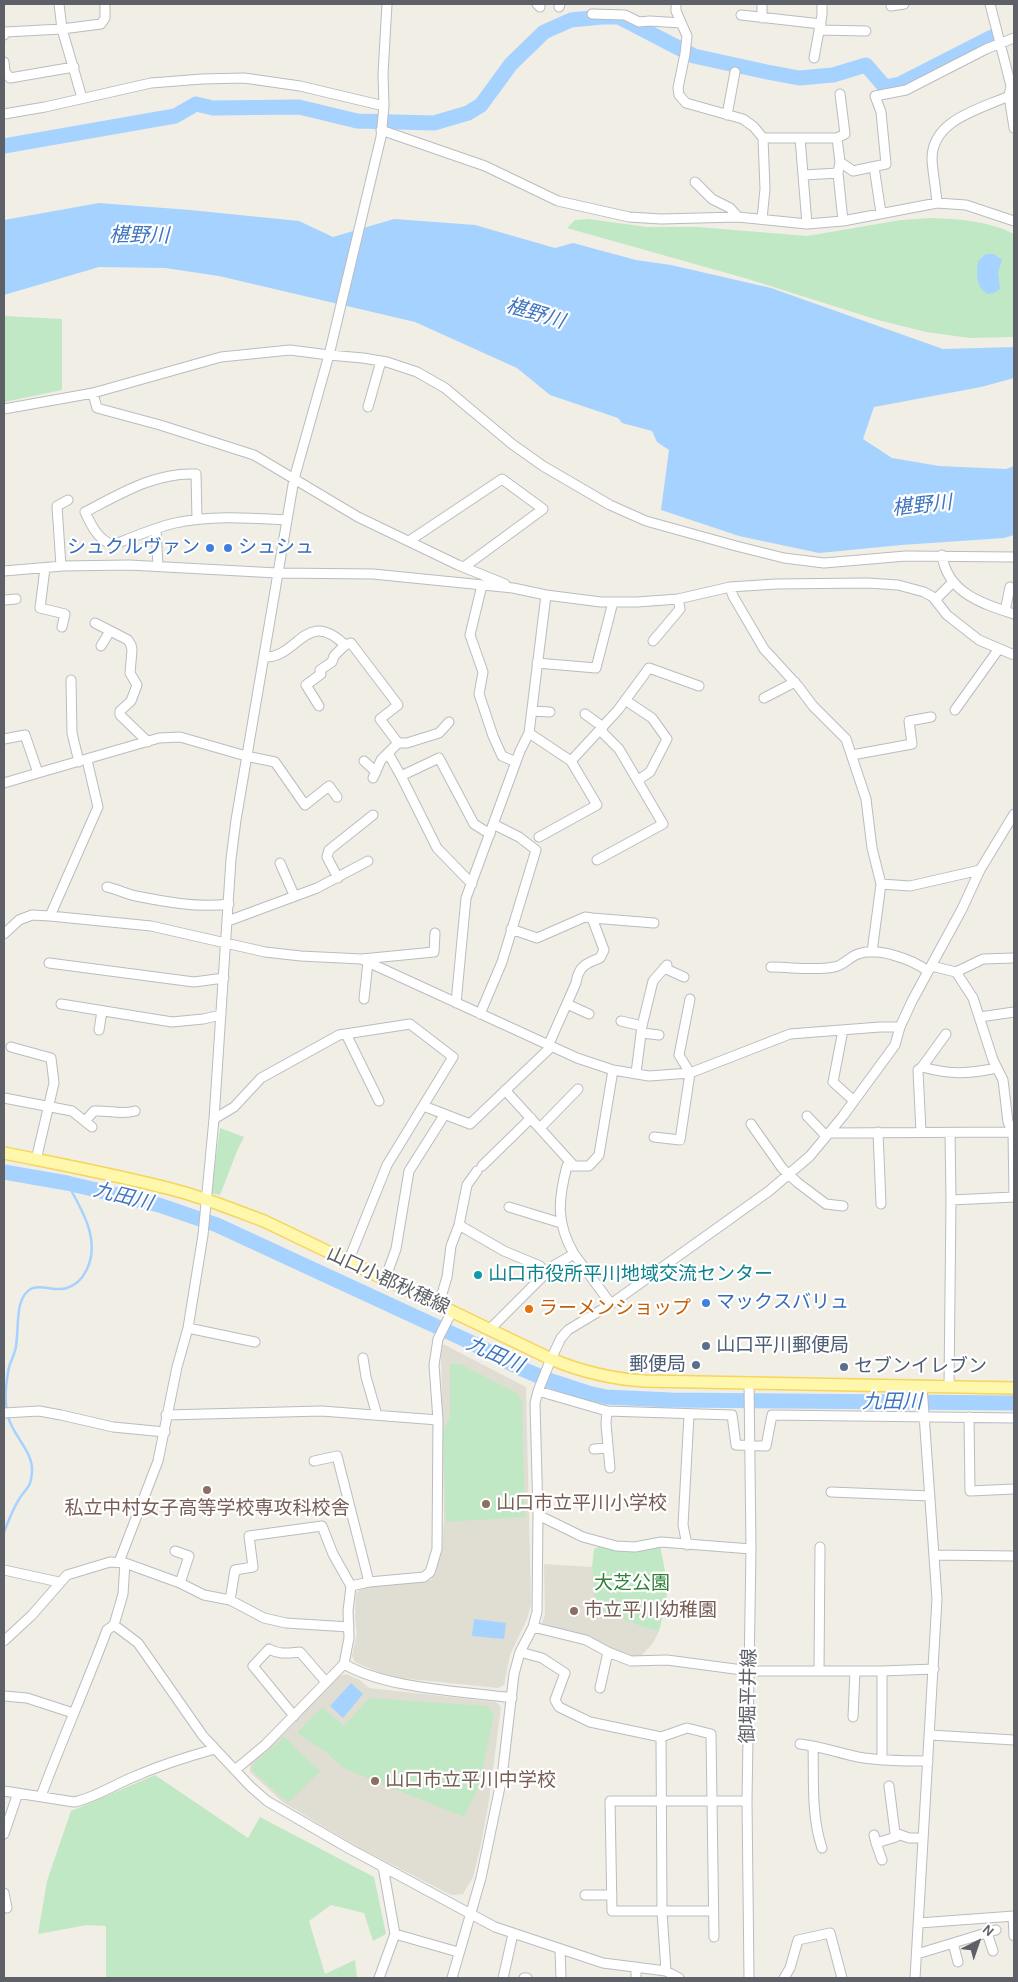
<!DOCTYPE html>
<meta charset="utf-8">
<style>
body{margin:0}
#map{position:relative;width:1018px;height:1982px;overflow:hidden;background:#f0eee5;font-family:Karla,sans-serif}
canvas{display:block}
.frame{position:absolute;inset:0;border:5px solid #5d6066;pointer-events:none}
.north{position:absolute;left:953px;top:1917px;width:50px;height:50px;-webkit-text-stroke:4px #fff;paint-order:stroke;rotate:41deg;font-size:14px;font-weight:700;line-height:20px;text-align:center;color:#5d6066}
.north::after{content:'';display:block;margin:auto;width:18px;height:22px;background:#5d6066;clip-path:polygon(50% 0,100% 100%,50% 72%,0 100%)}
</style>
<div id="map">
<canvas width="1018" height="1982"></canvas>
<div class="frame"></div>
<div class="north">N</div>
</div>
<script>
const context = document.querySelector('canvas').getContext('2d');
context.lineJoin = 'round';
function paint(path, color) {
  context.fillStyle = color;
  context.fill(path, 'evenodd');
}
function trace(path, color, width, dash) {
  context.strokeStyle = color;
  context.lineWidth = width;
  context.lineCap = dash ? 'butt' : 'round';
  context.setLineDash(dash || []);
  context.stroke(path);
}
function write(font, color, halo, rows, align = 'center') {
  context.font = font + ' Karla,"Noto Sans JP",sans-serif';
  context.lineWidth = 4.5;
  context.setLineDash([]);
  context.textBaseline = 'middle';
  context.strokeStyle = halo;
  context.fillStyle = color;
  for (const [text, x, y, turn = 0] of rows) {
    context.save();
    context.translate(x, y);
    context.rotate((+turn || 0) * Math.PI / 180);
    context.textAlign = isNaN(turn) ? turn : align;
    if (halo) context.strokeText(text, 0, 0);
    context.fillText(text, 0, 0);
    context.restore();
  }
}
paint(new Path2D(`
 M 441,1345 L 445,1345 L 526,1387 L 531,1604 L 527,1619 L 510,1655 L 504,1685 L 498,1688 L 400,1678 L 380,1673 L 355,1662 L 352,1656 L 357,1633 L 355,1619 L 356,1594 L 359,1590 L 363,1586 L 431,1580 L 442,1551 L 444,1520 Z
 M 544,1564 L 592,1567 L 595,1608 L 642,1627 L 659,1631 L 653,1643 L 639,1658 L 630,1658 L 541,1626 L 545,1614 Z
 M 346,1674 L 360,1680 L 369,1688 L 496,1702 L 501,1707 L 489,1800 L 481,1844 L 473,1877 L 463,1894 L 452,1895 L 445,1892 L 360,1848 L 284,1803 L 250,1772 L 250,1763 L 284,1734 L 336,1677 Z`), '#e0ddd3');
paint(new Path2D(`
 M 931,218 C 959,219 989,221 1014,234 L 1014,337 L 970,338 L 926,332 L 878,320 L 748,279 L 567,228 L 575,220 L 588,219 L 647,227 L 698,227 L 807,236 L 901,220 Z
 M 4,316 L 62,319 L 62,390 L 4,402 Z
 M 220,1128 L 244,1137 L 237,1151 L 220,1195 L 211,1193 Z
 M 450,1364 L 460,1364 L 517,1393 L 522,1401 L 525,1517 L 446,1522 L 443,1433 L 450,1416 Z
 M 603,1545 L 660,1545 L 668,1587 L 665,1607 L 659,1631 L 642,1627 L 595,1608 L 592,1567 L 594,1549 Z
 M 369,1698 L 487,1706 L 494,1715 L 479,1786 L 464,1817 L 343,1768 L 326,1752 L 297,1733 L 322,1707 L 344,1726 Z
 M 284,1737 L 320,1771 L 289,1802 L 280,1796 L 252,1770 L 253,1764 Z
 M 155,1775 L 248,1838 L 260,1817 L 374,1877 L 386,1934 L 373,1941 L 364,1913 L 331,1905 L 309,1921 L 325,1974 L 355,1960 L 357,1978 L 106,1978 L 106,1926 L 87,1925 L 38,1934 L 47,1881 L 71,1811 Z`), '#c1e8c4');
paint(new Path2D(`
 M 99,203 L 190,210 L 299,221 L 333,237 L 394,219 L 475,225 L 555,248 L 573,243 L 636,260 L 671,265 L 771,288 L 943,349 L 1014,347 L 1014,378 L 981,387 L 874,407 L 863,439 L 892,458 L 939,466 L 1006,469 L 1014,466 L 1014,535 L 1004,538 L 901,545 L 819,553 L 739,536 L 661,510 L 669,450 L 657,442 L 652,431 L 622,423 L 618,418 L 550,395 L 517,368 L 415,322 L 219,276 L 165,268 L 99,267 L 4,295 L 4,220 Z
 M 986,254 L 994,254 L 1002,260 L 998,272 L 1000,289 L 994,293 L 987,294 C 975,285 977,274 978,261 Z
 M 474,1619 L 506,1623 L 504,1639 L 472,1636 Z
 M 351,1683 L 363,1694 L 343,1718 L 330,1706 Z`), '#a6d2ff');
trace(new Path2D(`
 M 4,1532 C 8,1522 12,1511 18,1501 C 25,1488 31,1490 32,1471 C 33,1451 12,1435 8,1416 C 4,1402 6,1382 9,1367 C 11,1360 15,1354 16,1346 C 18,1333 17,1318 20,1305 C 29,1274 51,1294 67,1288 C 76,1285 82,1279 86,1271 C 102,1241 81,1208 67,1183`), '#a6d2ff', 2.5);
trace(new Path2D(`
 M 4,146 L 175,116 L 196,104 L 213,108 L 299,107 L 357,121 L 434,123 L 468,113 L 481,105 L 511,64 L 544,32 L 571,20 L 602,17 L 619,17 L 694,56 L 767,72 L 799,78 L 833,75 L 866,65 L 885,87 L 900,84 L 992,37
 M 4,1172 L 67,1183 L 159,1205 L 217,1225 L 468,1341 L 520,1368 L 548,1380 L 588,1393 L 606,1397 L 671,1400 L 1014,1403`), '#a6d2ff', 15);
const minor = new Path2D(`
 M 59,4 L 62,29 L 82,98
 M 537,4 L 540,7
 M 676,4 L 676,11 L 687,36 L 685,54 L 678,88 L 679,95 L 686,103 L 743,119 L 754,127 L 763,138 L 765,189 L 762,219
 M 762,4 L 762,18
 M 990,4 L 1011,86 L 1009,96 L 1014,128
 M 891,6 L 904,4
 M 559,7 L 560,4
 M 592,14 L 625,15 L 639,22 L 650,21 L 681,23
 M 741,15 L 821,24
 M 819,30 L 866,31
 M 4,35 L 5,32 L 62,29 L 101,24 L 105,18 L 105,4
 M 814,58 L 822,15 L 822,4
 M 4,62 L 5,72 L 10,78 L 74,67
 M 4,114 L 45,107 L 151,83 L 202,79 L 244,78 L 300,86 L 384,106
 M 727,115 L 735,72
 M 381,130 L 485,166 L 558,201 L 629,217 L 661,219 L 738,217 L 807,224 L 843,221 L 937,203 L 966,205 L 1014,221
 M 763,138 L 837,138 L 840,162 L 838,173 L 843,221
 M 800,138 L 807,224
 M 837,138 L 845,134 L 840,94
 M 840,162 L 853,171 L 886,164 L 881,112 L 875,96 L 906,90 L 986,49 L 1014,38
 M 874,167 L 881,213
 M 804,175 L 838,173
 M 695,182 L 712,199 L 730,208 L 738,217
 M 937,203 C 936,189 933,174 932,160 C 931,120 980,109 1009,96
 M 93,393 L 97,408 L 160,425 L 254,455 L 358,517 L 458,565 L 505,584
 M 368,407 L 381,361
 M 4,409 L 93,393 L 221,357 L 290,350 L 329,355 L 363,358 L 387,362 L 417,372 L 445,388 L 512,444 L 543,466 L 610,505 L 646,521 L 736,546 L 784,558 L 824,563 L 906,556 L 1014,557
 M 197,519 L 196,474 C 155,472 120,494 85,512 C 91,525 98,540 113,545 C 133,537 154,528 175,523 C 211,515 250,518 287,520
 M 156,529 L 158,566
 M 409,541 L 502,479 L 543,509 L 464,567
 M 942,555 C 947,593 983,604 1014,614
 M 61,566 L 57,506 L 68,500
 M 45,568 L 40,608 L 65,614 L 62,627
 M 4,571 L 63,566 L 129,565 L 277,573 L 373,574 L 513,588 L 546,595 L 601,602 L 637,602 L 678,599 L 730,587 L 776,584 L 867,583 L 898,585 L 924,592 L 933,597 L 947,615 L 979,640 L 1014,655
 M 482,585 L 470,635 L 483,672 L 479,694 L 493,736 L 502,756 L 516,762
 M 730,587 L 733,596 L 764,649 L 798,686 L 813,706 L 846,739 L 866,799 L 872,848 L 881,884 L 910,886 L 980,870
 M 4,600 L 16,599
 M 935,600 L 953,582
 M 1005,611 L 1010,587
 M 95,623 L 128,640 L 131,645 L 132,650 L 130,673 L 137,685 L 131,701 L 120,711 L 120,715 L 148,742
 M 653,641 L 680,609 L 678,599
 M 345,645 L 351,643 L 398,705 L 380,719 L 398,743 L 388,753 L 401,776
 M 101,646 L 110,631
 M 264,657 C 298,659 305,607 345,645 L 334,656 L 332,662 L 320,670 L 321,674 L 306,685 L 319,706
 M 537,663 L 596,668 L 613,602
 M 71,680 L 72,733 L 79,762
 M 764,698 L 795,682
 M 625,700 L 652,718 L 667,739 L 650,772 L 638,780
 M 955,710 L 998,650
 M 532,711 L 550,712
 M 585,714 L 603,727
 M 529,733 L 571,761 L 597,805 L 539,837
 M 4,739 L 25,735 L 38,773 L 159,738 L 180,737 L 246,756 L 275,762 L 305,805 L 329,786 L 337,797
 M 398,743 L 407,743 L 439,733 L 449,722
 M 852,755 L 912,744 L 909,721 L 931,717
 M 364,761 L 376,772
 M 571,761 L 618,710 L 649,668 L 699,686
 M 373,778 L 381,760 L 388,753
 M 4,783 L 38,773
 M 597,860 L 663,824 L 619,749 L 600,730
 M 280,863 L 294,895
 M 338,878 L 327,857 L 329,850 L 373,815
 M 472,884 L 437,848 L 401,776 L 439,758 L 474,824 L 490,834
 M 107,887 C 117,889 126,894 136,896 C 166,902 198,908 229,904
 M 50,916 L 98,807 L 87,760
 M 228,921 L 317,888 L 368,861
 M 511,929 L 537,938 L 585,917 L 592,918
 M 4,934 L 19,920 L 32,915 L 50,916 L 151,926 L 265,952 L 301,956 L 361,959 L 577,1058 L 613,1070 L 649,1076 L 690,1073 L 790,1034 L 880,1027 L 900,1027
 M 872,952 L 881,884
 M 362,959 L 434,952 L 435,933
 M 49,963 L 194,982 L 224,978
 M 931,966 L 956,972 L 973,998 L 993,1060 L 1003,1080 L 1008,1122 L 1013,1132 L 1014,1197 L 951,1200 L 949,1386
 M 771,967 C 792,967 813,971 834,967 C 843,966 849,957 858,954 C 878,947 911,959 928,971
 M 664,968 L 684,977
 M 956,972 L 983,959 L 1014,958
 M 364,999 L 368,962
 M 456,1003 L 466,898 L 520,751 L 529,733 L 546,595
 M 61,1004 L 172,1022 L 203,1019 L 221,1015
 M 567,1004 L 589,1014
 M 480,1014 L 502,962 L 536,850 L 519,837 L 497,826 L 493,826
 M 980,1017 L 1014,1012
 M 621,1021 L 642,1026
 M 99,1030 L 102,1011
 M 843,1030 L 833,1082 L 854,1101
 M 642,1033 L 659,1035
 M 346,1034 L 379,1101
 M 548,1046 L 576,983 C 578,967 586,963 600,958 L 604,950 L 592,918 L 654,923
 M 11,1047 L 51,1058 L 54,1083 L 36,1160
 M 922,1067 L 946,1034
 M 636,1073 L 642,1026 L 653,981 L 667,965
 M 505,1090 L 574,1166
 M 4,1098 L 72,1111 L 92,1127
 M 426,1107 L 470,1124 L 551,1047
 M 807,1116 L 826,1136
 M 214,1119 L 234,1107 L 261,1078 L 339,1035 L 410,1024 L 453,1057 L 387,1165 L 348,1262
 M 85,1121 L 94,1111 C 109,1110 121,1115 135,1111
 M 751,1124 L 782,1168 L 798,1183 L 826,1204 L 843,1206
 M 540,1128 L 578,1089
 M 878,1132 L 881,1204
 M 921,1132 L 918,1070 L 922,1067 C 952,1075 967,1074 997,1068
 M 828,1133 L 1014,1132
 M 950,1133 L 951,1200
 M 654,1137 L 680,1140 L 690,1073 L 679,1055 L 690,999
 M 482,1166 L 531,1118
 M 509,1207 L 561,1223
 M 459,1225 L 504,1251 L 540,1266 L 544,1274
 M 574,1254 L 611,1304
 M 385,1279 L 396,1249 L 409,1171 L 445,1114
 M 439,1304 L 447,1277 L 451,1246 L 459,1225 L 467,1185 L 477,1171
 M 188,1328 L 255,1342
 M 490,1329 L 553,1266 L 574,1254 C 556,1223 558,1200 567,1166 L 589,1166 L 599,1155 L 613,1070
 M 363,1358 L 366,1377 L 377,1415
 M 749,1382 L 751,1549 L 747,1801 L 749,1978
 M 538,1391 L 607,1411 L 732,1415 L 736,1445 L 766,1446 L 772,1415 L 1014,1418
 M 607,1411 L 606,1424 L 610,1468
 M 4,1413 L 39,1411 L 61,1415 L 113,1427 L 165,1432
 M 166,1415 L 322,1411 L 438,1420
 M 969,1417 L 970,1491 L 1014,1489
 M 594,1449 L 608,1448
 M 314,1461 L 337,1456 L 369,1582
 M 831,1492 L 930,1496
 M 538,1515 L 583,1537 L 616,1546 L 635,1547 L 661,1542 L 751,1549
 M 687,1545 L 683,1525 L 689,1415
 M 175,1551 L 189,1556 L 180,1583
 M 934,1555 L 1014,1556
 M 119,1562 L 158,1461 L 177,1367 L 188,1328 L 203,1235 L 214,1119 L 231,859 L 236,820 L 294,479 L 329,355 L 381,137 L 384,106 L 383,74 L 387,4
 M 125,1563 L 180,1583 L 204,1595 L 230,1600 L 264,1618 L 286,1623 L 349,1627
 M 4,1570 L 59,1582
 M 230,1600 L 235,1570 L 253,1567 L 249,1536 L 322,1526 L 333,1554 L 351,1586
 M 533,1627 L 586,1640 L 608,1652 L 631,1661 L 667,1660 L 750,1671 L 882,1671 L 934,1669
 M 4,1641 L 32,1615 L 67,1575 L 110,1562 L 125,1563 L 123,1594 L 114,1625 L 138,1643 L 203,1736 L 250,1786 L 267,1801 L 350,1849 L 495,1927 L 603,1963 L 666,1971 L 679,1978
 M 520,1652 L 542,1658 L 565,1673 L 555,1700 L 559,1707 L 590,1722 L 661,1737 L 687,1728 L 711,1734 L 714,1937
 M 344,1664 C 387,1689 461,1691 512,1698
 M 819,1671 L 820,1547
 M 600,1688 L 608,1652
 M 4,1696 L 27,1698 L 73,1713
 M 294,1716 L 253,1666 L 269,1649 C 280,1655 288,1653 300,1652 L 326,1682
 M 853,1717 L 855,1671
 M 930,1735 L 1014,1740
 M 661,1737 L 662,1912 L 666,1971
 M 800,1744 C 820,1746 838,1753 858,1757 C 881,1761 904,1761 928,1761
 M 813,1746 C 814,1779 811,1816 822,1848
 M 882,1760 L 882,1671
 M 235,1770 L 265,1745 L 344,1664 L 349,1638 L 348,1611 L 351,1586 L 369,1582 L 424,1577 L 430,1572 L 432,1566 L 437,1549 L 438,1420 L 434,1365 L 438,1339 L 452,1311
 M 889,1786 L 895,1833 L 909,1838 L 923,1838
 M 4,1791 L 74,1802 C 94,1798 112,1786 131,1778 C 158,1766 186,1757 215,1749
 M 41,1796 C 62,1740 86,1686 107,1630 L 114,1625
 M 4,1834 L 18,1793
 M 874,1835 L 876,1843 L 896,1837 L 897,1834
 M 876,1843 L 882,1860
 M 383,1867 L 395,1934
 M 4,1893 L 7,1908
 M 585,1895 L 612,1895
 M 713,1911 L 612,1911 L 610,1801 L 747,1801
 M 1013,1916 L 1014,1936
 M 919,1923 L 1014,1916
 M 987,1933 L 993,1951
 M 953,1943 L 958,1962
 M 560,1950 L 561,1978
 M 917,1954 L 996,1930
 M 379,1978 L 395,1934 L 458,1952
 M 452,1978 L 481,1878 L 502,1777 L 514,1674 L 520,1652 L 533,1627 L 537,1612 L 538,1515 L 535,1403 L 538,1391 L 551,1359 L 561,1338 L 568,1330 L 611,1304 L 769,1191 L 810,1156 L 843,1116 L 895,1045 L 900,1027 L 912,1001 L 962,909 L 980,870 L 1014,814
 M 503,1978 L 513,1934
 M 524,1978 L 527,1978
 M 636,1978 L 636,1967
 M 784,1978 L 790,1968 L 798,1940 L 830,1933 L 842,1978
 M 915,1978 L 937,1599 L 922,1386`);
const major = new Path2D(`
 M 4,1153 C 63,1165 123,1176 182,1192 C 210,1200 237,1211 264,1221 L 551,1359 C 582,1372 611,1379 645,1381 L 1014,1388`);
trace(minor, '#babcc1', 11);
trace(major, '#f6d558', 14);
trace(minor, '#fff', 9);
trace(major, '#fff7ab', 11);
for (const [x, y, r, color] of [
 [210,548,5,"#3f7fe0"],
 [228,548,5,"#3f7fe0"],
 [478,1275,5,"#0f9aa8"],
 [706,1303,5,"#3f7fe0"],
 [529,1309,5,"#e8710a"],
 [706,1346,5,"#5c6f8a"],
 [696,1365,5,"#5c6f8a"],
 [844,1367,5,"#5c6f8a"],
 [207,1490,5,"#8d6e63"],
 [486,1504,5,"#8d6e63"],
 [574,1611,5,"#8d6e63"],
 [375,1781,5,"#8d6e63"]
]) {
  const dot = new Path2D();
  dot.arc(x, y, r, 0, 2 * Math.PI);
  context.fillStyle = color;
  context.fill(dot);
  trace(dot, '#fff', 2);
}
write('19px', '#366cbe', '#fff', [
 ["シュクルヴァン",200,548,"right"],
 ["シュシュ",238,548],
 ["マックスバリュ",716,1303]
], 'left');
write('19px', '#0d838f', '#fff', [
 ["山口市役所平川地域交流センター",488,1275]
], 'left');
write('19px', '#5d6066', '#fff', [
 ["山口小郡秋穂線",388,1281,25],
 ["御堀平井線",749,1696,-89]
]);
write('19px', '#c56008', '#fff', [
 ["ラーメンショップ",539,1309]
], 'left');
write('19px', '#4e5e75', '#fff', [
 ["山口平川郵便局",716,1346],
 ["郵便局",686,1365,"right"],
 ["セブンイレブン",854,1367]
], 'left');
write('19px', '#785e54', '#fff', [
 ["山口市立平川小学校",496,1504],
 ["私立中村女子高等学校専攻科校舎",207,1509,"center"],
 ["市立平川幼稚園",584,1611],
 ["山口市立平川中学校",385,1781]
], 'left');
write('19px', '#30823a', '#fff', [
 ["大芝公園",632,1584]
]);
write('italic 20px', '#4076bf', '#fff', [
 ["椹野川",139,236,1],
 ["椹野川",535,314,17],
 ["椹野川",922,506,-6],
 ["九田川",123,1197,14],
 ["九田川",495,1355,24],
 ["九田川",892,1402]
]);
</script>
